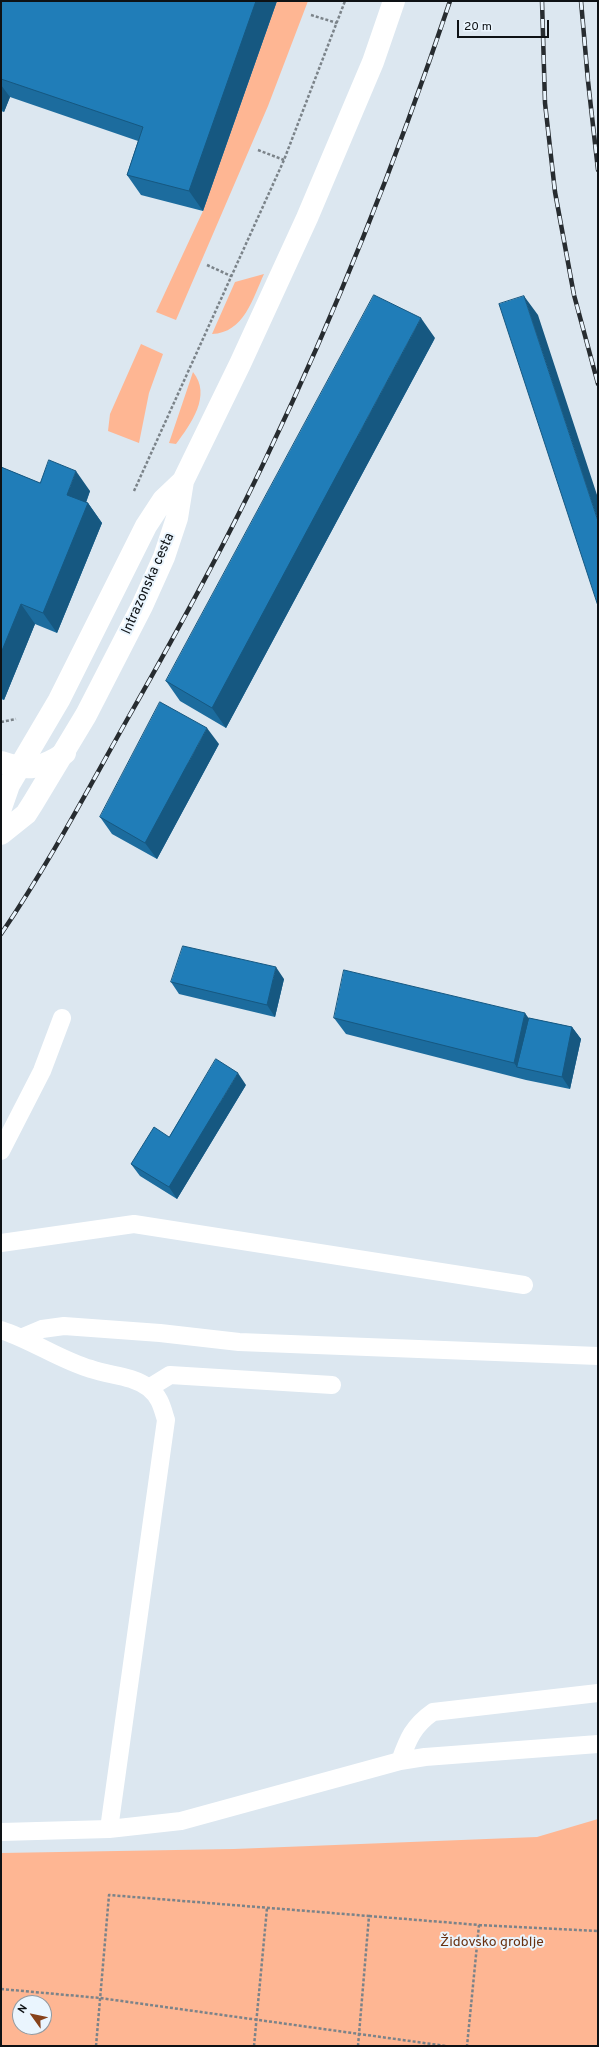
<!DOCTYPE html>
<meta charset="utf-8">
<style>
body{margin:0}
#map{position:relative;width:599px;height:2047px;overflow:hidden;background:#dce7f0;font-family:Overpass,sans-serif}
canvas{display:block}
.frame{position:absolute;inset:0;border:2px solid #0e1215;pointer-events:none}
.north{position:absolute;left:12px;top:1995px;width:40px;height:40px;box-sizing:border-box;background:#eaf5fe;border:1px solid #929aa1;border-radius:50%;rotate:303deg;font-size:11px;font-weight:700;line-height:16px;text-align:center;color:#0e1215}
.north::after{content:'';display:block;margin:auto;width:14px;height:18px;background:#87421b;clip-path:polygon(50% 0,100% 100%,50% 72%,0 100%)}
.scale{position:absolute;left:457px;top:20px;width:92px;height:18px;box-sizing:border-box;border:2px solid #0e1215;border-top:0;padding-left:5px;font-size:12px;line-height:14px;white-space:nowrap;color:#0e1215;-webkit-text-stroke:3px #eaf5fe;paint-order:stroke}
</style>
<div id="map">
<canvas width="599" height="2047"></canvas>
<div class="frame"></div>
<div class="north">N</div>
<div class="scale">20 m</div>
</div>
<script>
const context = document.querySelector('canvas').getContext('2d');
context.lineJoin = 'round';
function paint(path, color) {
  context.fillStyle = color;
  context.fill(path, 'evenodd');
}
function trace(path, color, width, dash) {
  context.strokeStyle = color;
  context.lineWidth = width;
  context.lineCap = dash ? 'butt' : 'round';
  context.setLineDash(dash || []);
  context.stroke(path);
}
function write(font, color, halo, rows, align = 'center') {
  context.font = font + ' Overpass,sans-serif';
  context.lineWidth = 4;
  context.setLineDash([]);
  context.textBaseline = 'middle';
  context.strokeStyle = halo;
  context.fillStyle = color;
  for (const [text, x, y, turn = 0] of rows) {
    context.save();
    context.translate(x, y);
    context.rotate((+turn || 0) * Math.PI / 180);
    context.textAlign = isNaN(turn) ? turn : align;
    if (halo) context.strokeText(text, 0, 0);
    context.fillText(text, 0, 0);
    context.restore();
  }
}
paint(new Path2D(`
 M 277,1 L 308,1 L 268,106 L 176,320 L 156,312 L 203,211 Z
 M 264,274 C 253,298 244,333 212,334 L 235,282 Z
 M 141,344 L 163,354 L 149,393 L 139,443 L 108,431 L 110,414 Z
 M 193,372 C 212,395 191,424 176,444 L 169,443 Z
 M 598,1819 L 598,2046 L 1,2046 L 1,1853 L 234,1849 L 537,1837 ZM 20,2003 L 44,2003 L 44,2027 L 20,2027 Z`), '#feb693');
trace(new Path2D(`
 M 311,15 L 337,23
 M 258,150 L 284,160
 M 207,265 L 231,276
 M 134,491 L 284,160 L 345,1
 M 1,722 L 16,719
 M 369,1916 L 479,1925 L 467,2046
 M 479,1925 L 598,1931
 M 1,1989 L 100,1998 L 446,2046
 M 96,2046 L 109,1895 L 369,1916 L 358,2046
 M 254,2046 L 267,1908`), '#7b8389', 2.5, [3, 2]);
trace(new Path2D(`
 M 1,1151 L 42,1071 L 62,1018
 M 1,1243 L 134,1224 L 524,1285
 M 1,1330 C 32,1340 60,1360 91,1369 C 111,1376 131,1375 149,1388 C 160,1397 162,1407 166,1420 L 109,1829
 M 23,1337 L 42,1329 L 64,1326 L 160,1333 L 239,1342 L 598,1356
 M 149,1388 L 170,1375 L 332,1385
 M 400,1761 C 408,1739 413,1726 433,1712 L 598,1693
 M 1,1832 L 109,1829 L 181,1821 L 400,1761 L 425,1757 L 598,1744`), '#fff', 18);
trace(new Path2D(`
 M 1,808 L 9,785 L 59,700 L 146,526 L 163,500 L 183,481
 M 1,834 L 26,814 L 33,803 L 86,715 L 142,606 L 164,557 L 177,518 L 183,481 L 240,364 L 307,218 L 373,62 L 394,1`), '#fff', 22);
trace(new Path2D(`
 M 1,762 C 28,771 41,769 65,753`), '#fff', 22);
const rail = new Path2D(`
 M 542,1 L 545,103 L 555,192 L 574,295 L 598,384
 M 581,1 L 588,81 L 598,170
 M 1,934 C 48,865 87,791 128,718 C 177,632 225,545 267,456 C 338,308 398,156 450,1`);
trace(rail, '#272c30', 4.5);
trace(rail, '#eaf5fe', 3, [9]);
paint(new Path2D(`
 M 1,1 L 277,1 L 203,211 L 141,195 L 127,175 L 138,141 L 10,97 L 4,112 L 1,111 Z
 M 435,338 L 226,728 L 180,701 L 166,681 Z
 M 1,467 L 40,483 L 90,491 L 86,503 L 88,503 L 102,523 L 57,633 L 35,624 L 4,700 L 1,699 Z
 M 219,744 L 157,859 L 112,834 L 100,817 Z
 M 284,979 L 275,1017 L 179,994 L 171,982 Z
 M 334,1018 L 529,1018 L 572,1027 L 581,1039 L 570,1089 L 526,1080 L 346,1034 Z
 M 246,1085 L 177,1199 L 140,1176 L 131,1164 Z`), '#1c6c9e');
paint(new Path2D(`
 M 256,1 L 277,1 L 203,211 L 189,191 Z
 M 1,85 L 10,97 L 4,112 L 1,107 Z
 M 524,296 L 538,315 L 598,498 L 598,521 Z
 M 421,318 L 435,338 L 226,728 L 212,708 Z
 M 76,471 L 90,491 L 81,515 L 67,495 Z
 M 88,503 L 102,523 L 57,633 L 43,613 Z
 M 21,604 L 35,624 L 4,700 L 1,696 L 1,653 Z
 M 207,728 L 219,744 L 157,859 L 145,843 Z
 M 276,967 L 284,979 L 275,1017 L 267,1005 Z
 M 525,1013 L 537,1030 L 517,1067 L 514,1063 Z
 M 572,1027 L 581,1039 L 570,1089 L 562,1077 Z
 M 238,1073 L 246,1085 L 177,1199 L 169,1187 Z`), '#165881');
const building = new Path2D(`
 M 1,1 L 256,1 L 189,191 L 127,175 L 143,127 L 1,79 Z
 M 374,295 L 421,318 L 212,708 L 166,681 Z
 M 524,296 L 598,521 L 598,606 L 499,304 Z
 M 49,460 L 76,471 L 67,495 L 88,503 L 43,613 L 21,604 L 1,653 L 1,467 L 40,483 Z
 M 160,702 L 207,728 L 145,843 L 100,817 Z
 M 183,946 L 276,967 L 267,1005 L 171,982 Z
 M 344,970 L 525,1013 L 514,1063 L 334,1018 Z
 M 529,1018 L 572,1027 L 562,1077 L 517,1067 Z
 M 216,1059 L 238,1073 L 169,1187 L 131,1164 L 154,1127 L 169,1137 Z`);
paint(building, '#207db8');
trace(building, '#165881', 1);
write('14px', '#0e1215', '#eaf5fe', [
 ["Intrazonska cesta",149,584,-66]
]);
write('14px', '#693010', '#eaf5fe', [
 ["Židovsko groblje",492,1943]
]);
</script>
